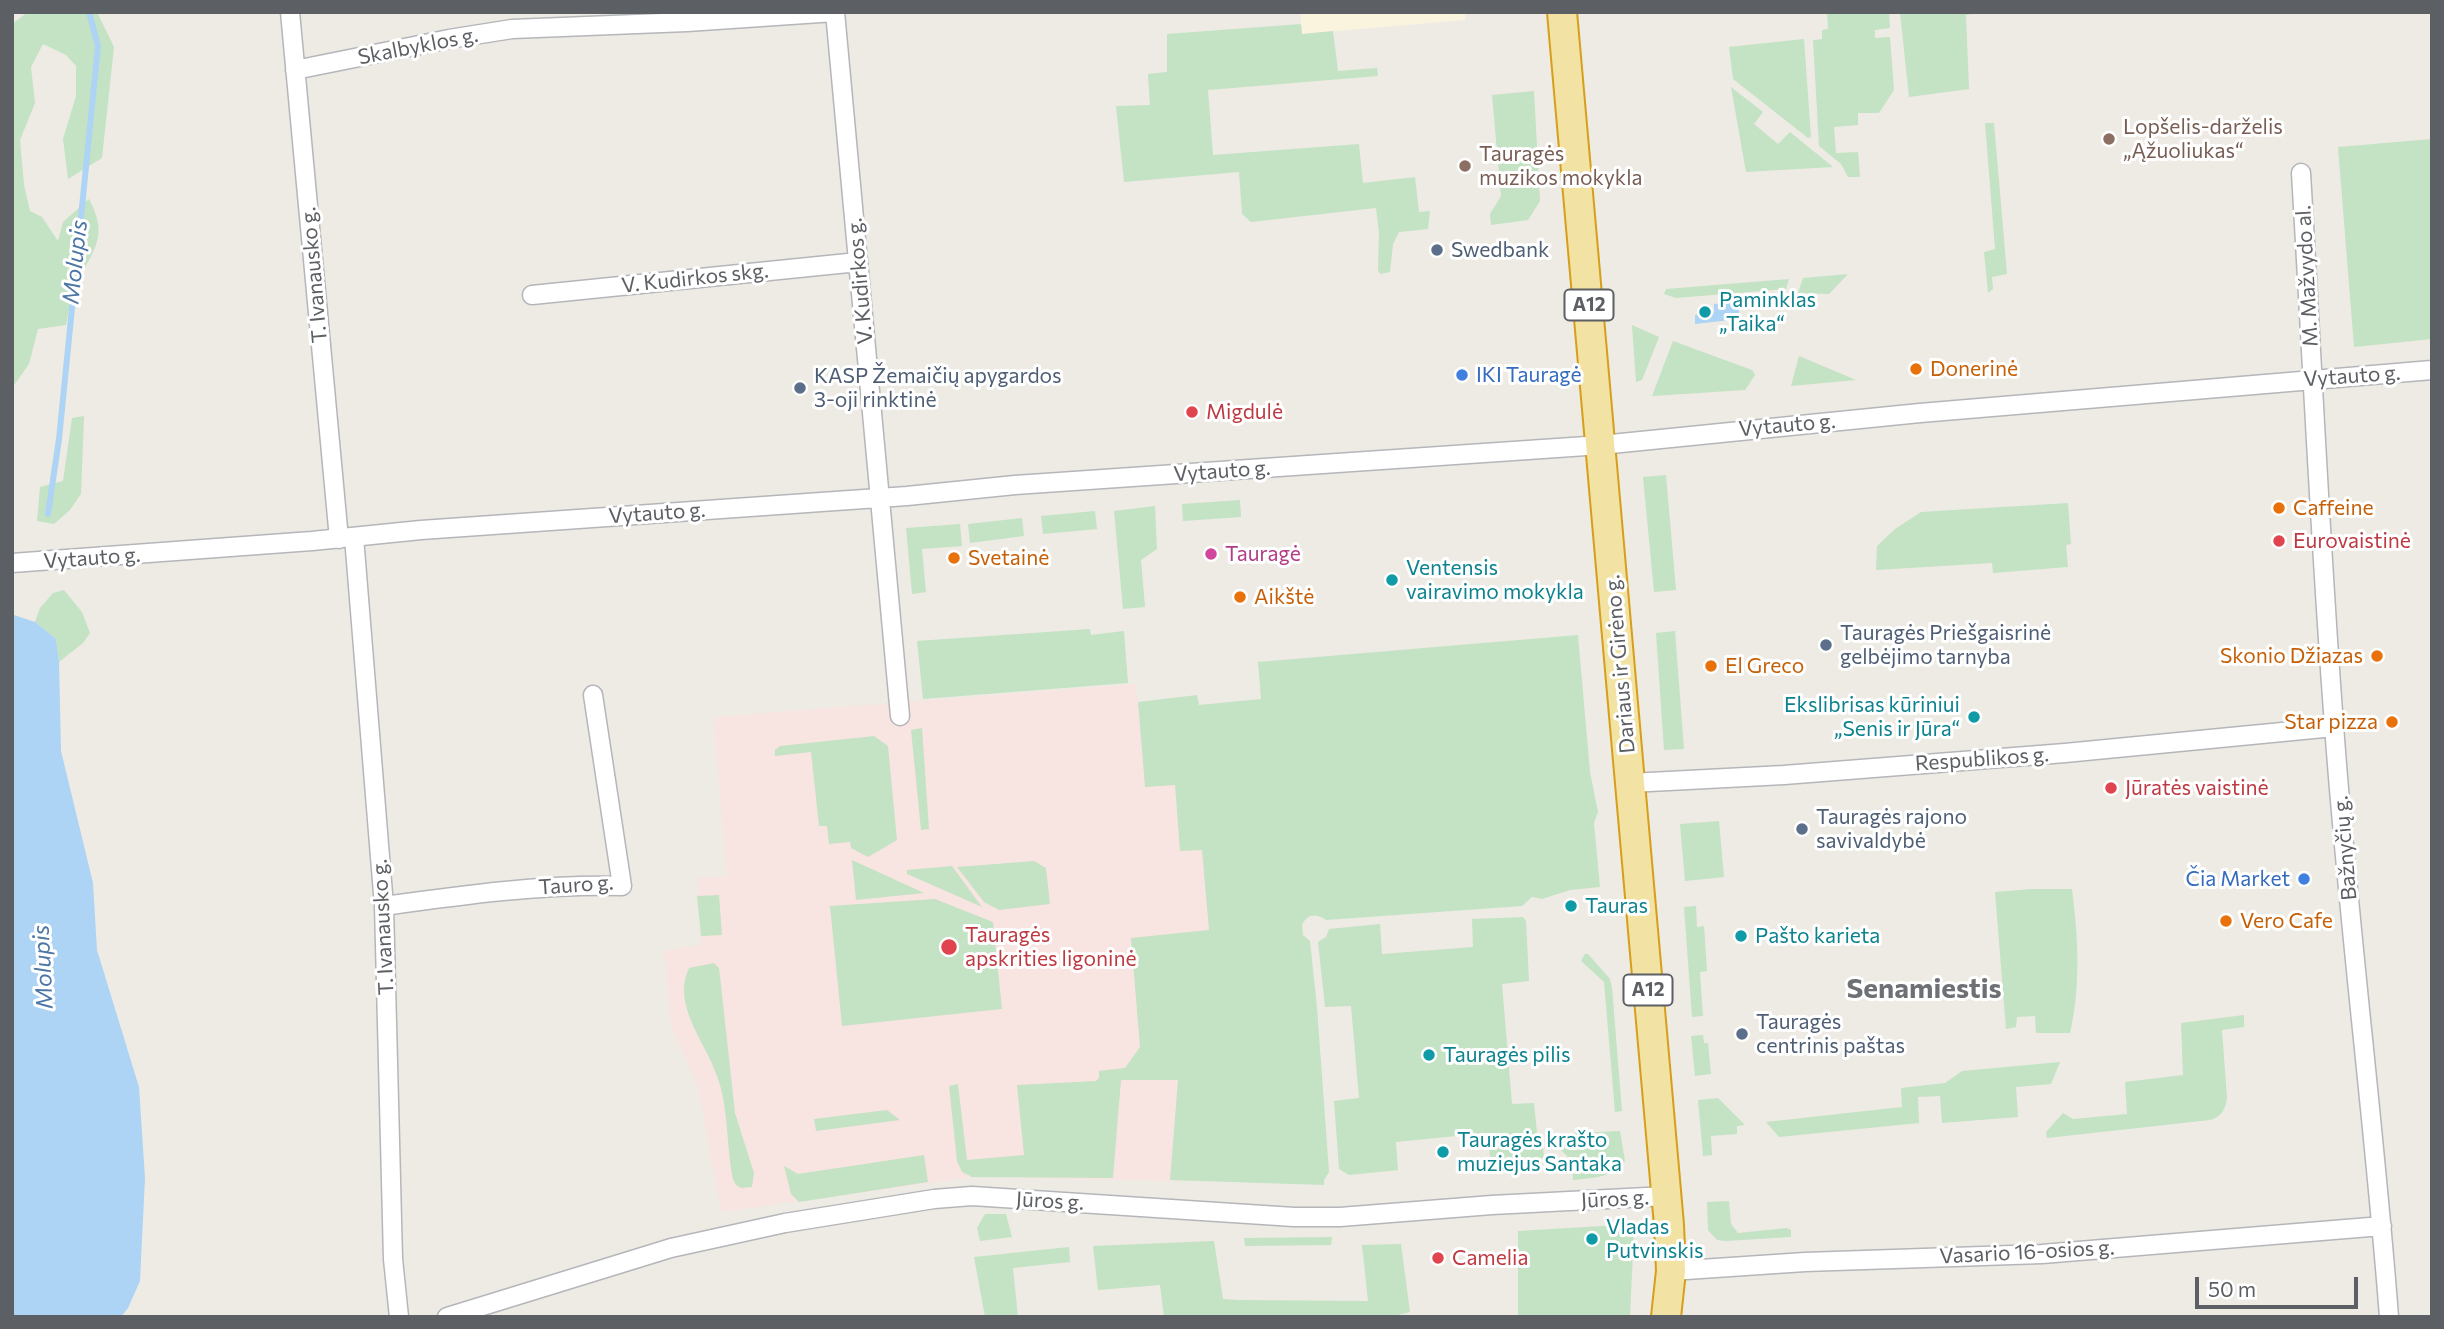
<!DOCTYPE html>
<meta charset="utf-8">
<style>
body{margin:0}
#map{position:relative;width:2444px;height:1329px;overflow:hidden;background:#edebe4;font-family:Commissioner,sans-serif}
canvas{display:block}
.frame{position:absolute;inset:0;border:14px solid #5c5f63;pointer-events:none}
.scale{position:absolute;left:2195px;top:1277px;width:163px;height:32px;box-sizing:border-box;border:4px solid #5c5f63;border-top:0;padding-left:9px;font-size:21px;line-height:24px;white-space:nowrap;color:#5c5f63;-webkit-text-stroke:5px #fff;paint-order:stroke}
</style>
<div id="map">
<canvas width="2444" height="1329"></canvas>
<div class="frame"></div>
<div class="scale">50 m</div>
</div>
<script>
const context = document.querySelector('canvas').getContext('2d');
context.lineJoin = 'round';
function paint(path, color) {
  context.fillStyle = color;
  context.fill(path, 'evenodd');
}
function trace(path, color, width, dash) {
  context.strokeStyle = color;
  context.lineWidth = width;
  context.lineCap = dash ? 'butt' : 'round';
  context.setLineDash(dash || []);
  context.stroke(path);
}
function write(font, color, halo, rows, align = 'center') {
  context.font = font + ' Commissioner,sans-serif';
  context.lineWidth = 6;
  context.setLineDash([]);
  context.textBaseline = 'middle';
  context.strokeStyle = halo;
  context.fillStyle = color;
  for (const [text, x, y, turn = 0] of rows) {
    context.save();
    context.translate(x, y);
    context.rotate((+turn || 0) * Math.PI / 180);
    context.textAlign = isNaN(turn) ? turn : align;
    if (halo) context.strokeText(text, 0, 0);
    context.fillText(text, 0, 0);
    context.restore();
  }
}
paint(new Path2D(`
 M 1300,12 L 1465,12 L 1465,20 L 1302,34 Z`), '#faf3dd');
paint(new Path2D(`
 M 1136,684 L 1146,787 L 1175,784 L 1180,851 L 1202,849 L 1217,998 L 1181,1181 L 972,1177 L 721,1212 L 698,1087 L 671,1026 L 664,950 L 702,945 L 697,877 L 727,876 L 713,717 Z`), '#f8e5e2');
paint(new Path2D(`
 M 28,12 L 97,12 L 114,47 L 102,158 L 68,179 L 63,139 L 76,96 L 76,66 L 66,55 L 43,44 L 31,67 L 35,103 L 20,140 L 24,185 L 30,211 L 42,217 L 58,241 L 63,222 L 89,199 C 110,238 92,251 75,286 C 70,298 69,312 66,325 L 38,329 L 29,364 L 12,388 L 12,24 Z
 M 1827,12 L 1889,12 L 1890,28 L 1875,30 L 1875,38 L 1890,37 L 1894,90 L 1879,113 L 1858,113 L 1858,125 L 1834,127 L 1836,153 L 1858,152 L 1860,177 L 1848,177 L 1841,164 L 1819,146 L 1813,40 L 1822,39 L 1822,30 L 1828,29 Z
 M 1900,12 L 1985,12 L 1966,15 L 1969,89 L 1909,97 Z
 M 1301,24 L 1302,34 L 1333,31 L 1338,71 L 1377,68 L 1378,76 L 1208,90 L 1213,155 L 1359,144 L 1363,183 L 1415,177 L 1419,212 L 1430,211 L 1428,229 L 1399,232 L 1393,244 L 1390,272 L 1380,274 L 1378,270 L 1379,233 L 1376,208 L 1251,222 L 1242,214 L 1239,172 L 1124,182 L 1116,106 L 1150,105 L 1148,74 L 1167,72 L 1167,34 Z
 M 1804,39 L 1811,137 L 1808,138 L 1733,79 L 1729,47 Z
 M 1731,87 L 1763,112 L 1754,124 L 1778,144 L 1790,132 L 1833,167 L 1746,172 Z
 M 1534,91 L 1540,201 L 1528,220 L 1491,225 L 1490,214 L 1501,196 L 1492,95 Z
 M 1985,123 L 1994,123 L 2007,274 L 1992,277 L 1993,289 L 1988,293 L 1984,252 L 1995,249 Z
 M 2432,139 L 2432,339 L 2354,347 L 2338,147 Z
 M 1848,274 L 1829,294 L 1798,293 L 1803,278 Z
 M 1789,279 L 1786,289 L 1676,298 L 1664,294 L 1666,289 Z
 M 1632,325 L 1659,337 L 1642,380 L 1636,382 Z
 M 1673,341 L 1752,370 L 1755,375 L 1745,390 L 1652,396 Z
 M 1799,356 L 1856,380 L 1791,386 Z
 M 84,416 L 81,494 L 70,510 L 54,524 L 37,521 L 40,487 L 63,481 L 72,418 Z
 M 1666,475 L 1676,590 L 1654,592 L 1643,477 Z
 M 1240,500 L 1241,517 L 1183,521 L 1182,504 Z
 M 2068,503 L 2071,544 L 2066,545 L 2068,567 L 1993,573 L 1992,563 L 1876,570 L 1877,546 L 1895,529 L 1921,512 Z
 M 1155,506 L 1157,549 L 1141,560 L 1145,607 L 1123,609 L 1114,511 Z
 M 1095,511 L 1097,529 L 1043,534 L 1041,516 Z
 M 1022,518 L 1024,536 L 970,543 L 968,524 Z
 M 960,524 L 962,546 L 922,549 L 926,592 L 912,594 L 906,528 Z
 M 64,590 L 82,612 L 90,633 L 83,643 L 59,662 L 56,639 L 35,622 L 40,608 L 53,593 Z
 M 1090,629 L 1091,635 L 1124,631 L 1128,683 L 923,699 L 917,641 Z
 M 1675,631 L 1684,749 L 1664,750 L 1656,633 Z
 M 1578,635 L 1590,772 L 1598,812 L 1594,823 L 1600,887 L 1570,890 L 1542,899 L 1532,897 L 1522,906 L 1326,920 C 1316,913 1307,914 1302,925 L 1303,935 L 1310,941 L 1317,1008 L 1329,1172 L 1324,1180 L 1324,1185 L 1170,1180 L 1178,1080 L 1121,1080 L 1113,1178 L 972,1177 L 962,1172 L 957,1161 L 949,1086 L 958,1084 L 967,1160 L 1024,1155 L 1017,1085 L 1096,1081 L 1099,1078 L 1099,1071 L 1125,1068 L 1140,1047 L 1131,938 L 1209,930 L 1202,850 L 1180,851 L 1175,785 L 1145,787 L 1138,702 L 1197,695 L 1199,705 L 1261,699 L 1258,662 Z
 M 922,728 L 929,829 L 921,830 L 911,730 Z
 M 874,736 L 888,746 L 897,840 L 868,857 L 851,848 L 850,842 L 829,844 L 827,826 L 819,826 L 811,752 L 775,756 L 775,750 L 780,746 Z
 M 1719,821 L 1724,877 L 1685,881 L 1680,824 Z
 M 852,860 L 924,893 L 856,900 Z
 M 1034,861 L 1046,868 L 1050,904 L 999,910 L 984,902 L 957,867 Z
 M 952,866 L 982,907 L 907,874 L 907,870 Z
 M 2032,889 L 2072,889 C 2078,936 2081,986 2070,1033 L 2036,1033 L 2035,1016 L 2017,1017 L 2016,1027 L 2006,1029 L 1995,892 Z
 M 719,895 L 722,935 L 701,936 L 697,896 Z
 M 935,899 L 993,922 L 1002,1009 L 842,1026 L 830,906 Z
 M 1696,906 L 1697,927 L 1704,926 L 1707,971 L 1700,972 L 1703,1016 L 1692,1017 L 1684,907 Z
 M 1523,917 L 1526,921 L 1529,981 L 1502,984 L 1512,1104 L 1534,1103 L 1537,1133 L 1542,1138 L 1544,1158 L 1491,1163 L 1487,1133 L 1396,1142 L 1398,1170 L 1349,1175 L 1339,1169 L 1334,1101 L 1359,1098 L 1351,1006 L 1325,1007 L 1318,942 L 1326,937 L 1329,929 L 1380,924 L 1382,954 L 1473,947 L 1472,919 Z
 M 1585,954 L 1588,954 L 1610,979 L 1612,988 L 1622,1111 L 1615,1112 L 1604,982 L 1581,961 Z
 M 714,963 L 719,968 L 720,976 L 735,1113 L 754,1173 L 752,1187 L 741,1188 L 736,1185 L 733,1179 C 726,1146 729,1108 717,1076 C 706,1043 671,1004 689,968 Z
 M 2244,1015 L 2244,1027 L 2222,1030 L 2227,1098 C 2225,1110 2222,1116 2210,1120 L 2047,1138 L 2046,1132 L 2063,1113 L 2073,1119 L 2127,1114 L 2125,1082 L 2183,1075 L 2181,1023 Z
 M 1703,1035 L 1704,1043 L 1708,1043 L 1711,1074 L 1695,1076 L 1691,1036 Z
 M 2060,1062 L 2051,1084 L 2016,1087 L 2018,1117 L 1942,1123 L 1940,1096 L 1918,1097 L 1919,1123 L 1779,1137 L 1766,1122 L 1902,1107 L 1901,1088 L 1945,1083 L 1962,1071 Z
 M 1718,1098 L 1745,1125 L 1737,1126 L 1737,1134 L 1711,1136 L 1712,1155 L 1703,1156 L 1698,1100 Z
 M 887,1110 L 900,1120 L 816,1131 L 814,1119 Z
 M 1620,1131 L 1625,1161 C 1612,1178 1592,1178 1573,1180 L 1572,1161 L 1558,1147 L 1558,1134 Z
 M 924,1155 L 928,1182 L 799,1202 L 791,1194 L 784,1166 L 798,1174 Z
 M 1729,1201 L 1731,1224 L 1738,1233 L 1787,1228 L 1791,1230 L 1791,1237 L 1725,1241 L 1717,1240 L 1708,1230 L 1707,1202 Z
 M 985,1214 L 1006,1214 L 1012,1237 L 980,1241 L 977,1228 Z
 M 1619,1225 L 1634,1230 L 1630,1317 L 1518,1317 L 1518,1231 Z
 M 1332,1237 L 1331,1245 L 1245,1246 L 1244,1238 Z
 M 1214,1241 L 1223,1299 L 1237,1300 L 1368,1301 L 1362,1245 L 1401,1244 L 1410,1312 L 1390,1317 L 1164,1317 L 1160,1285 L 1098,1290 L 1093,1246 Z
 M 1069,1247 L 1070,1262 L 1013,1268 L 1018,1317 L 985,1317 L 974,1257 Z`), '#c4e2c4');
paint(new Path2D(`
 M 1738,302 L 1740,319 L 1695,324 L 1695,315 L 1714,313 L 1714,304 Z
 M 14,615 L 35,622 L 56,639 L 59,662 L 61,751 L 93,883 L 97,950 L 139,1087 L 145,1178 L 140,1281 L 128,1308 L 121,1317 L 12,1317 Z`), '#add4f5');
trace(new Path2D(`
 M 48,514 L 59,439 L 98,46 L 89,12`), '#add4f5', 6);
const minor = new Path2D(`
 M 290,12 L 339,539
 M 835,12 L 900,716
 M 295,70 L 449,39 L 512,29 L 687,22 L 835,12
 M 2301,173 C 2312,357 2320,541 2334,725 C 2348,923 2374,1119 2389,1317
 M 532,295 L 858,262
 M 354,537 L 384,906 L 393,1259 L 399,1317
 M 12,563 L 312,541 L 421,530 L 907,496 L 1015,485 L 1601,445 L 1920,413 L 2432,370
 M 1630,783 L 1784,775 L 2065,753 L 2334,727
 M 384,906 C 463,895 542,884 622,886 L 593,695
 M 1671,1271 L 1805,1262 L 2042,1254 L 2382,1226
 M 447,1317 L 671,1248 L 785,1223 L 934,1199 L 972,1196 L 1294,1217 L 1340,1217 L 1492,1205 L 1666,1196`);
const trunk = new Path2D(`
 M 1562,12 L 1669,1225 L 1671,1271 L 1666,1317`);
trace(minor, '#b5b6ba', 21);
trace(trunk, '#d79e1a', 32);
trace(minor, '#fff', 18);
trace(trunk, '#f2e3a4', 28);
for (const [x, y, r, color] of [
 [2109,139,7,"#8d6e63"],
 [1465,166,7,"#8d6e63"],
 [1437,250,7,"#5c6f8a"],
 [1705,312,7,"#0f9aa8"],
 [1916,369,7,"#e8710a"],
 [1462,375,7,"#3f7fe0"],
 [800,388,7,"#5c6f8a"],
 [1192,412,7,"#e0444e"],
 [2279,508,7,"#e8710a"],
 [2279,541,7,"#e0444e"],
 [1211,554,7,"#d1479c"],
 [954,558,7,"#e8710a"],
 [1392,580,7,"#0f9aa8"],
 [1240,597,7,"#e8710a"],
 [1826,645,7,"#5c6f8a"],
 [2377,656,7,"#e8710a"],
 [1711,666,7,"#e8710a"],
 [1974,717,7,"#0f9aa8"],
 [2392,722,7,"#e8710a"],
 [2111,788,7,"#e0444e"],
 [1802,829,7,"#5c6f8a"],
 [2304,879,7,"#3f7fe0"],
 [1571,906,7,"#0f9aa8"],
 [2226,921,7,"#e8710a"],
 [1741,936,7,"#0f9aa8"],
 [949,947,9,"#e0444e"],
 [1742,1034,7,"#5c6f8a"],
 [1429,1055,7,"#0f9aa8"],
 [1443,1152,7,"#0f9aa8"],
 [1592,1239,7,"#0f9aa8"],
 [1438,1258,7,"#e0444e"]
]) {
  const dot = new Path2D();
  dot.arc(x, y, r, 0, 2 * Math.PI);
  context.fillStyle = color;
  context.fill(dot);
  trace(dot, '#fff', 2.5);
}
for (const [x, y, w] of [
 [1589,305,49],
 [1648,990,49]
]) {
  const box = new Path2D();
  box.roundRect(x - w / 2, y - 15.5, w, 31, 5);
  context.fillStyle = '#fff';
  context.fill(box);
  trace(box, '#5c5f63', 2);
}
write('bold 19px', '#5c5f63', null, [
 ["A12",1589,305],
 ["A12",1648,990]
]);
write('21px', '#5c5f63', '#fff', [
 ["Skalbyklos g.",418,46,-11],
 ["T. Ivanausko g.",314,275,-95],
 ["M. Mažvydo al.",2307,276,-93],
 ["V. Kudirkos skg.",695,278,-6],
 ["V. Kudirkos g.",860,281,-95],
 ["Vytauto g.",2352,376,-4],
 ["Vytauto g.",1787,425,-5],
 ["Vytauto g.",1222,471,-4],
 ["Vytauto g.",657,513,-4],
 ["Vytauto g.",92,558,-4],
 ["Dariaus ir Girėno g.",1620,664,-95],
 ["Respublikos g.",1982,759,-4],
 ["Bažnyčių g.",2345,848,-95],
 ["Tauro g.",576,885,-4],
 ["T. Ivanausko g.",383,927,-93],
 ["Jūros g.",1615,1199,-3],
 ["Jūros g.",1050,1201,3],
 ["Vasario 16-osios g.",2027,1252,-3]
]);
write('21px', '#785e54', '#fff', [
 ["Lopšelis-darželis",2123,127],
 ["„Ąžuoliukas“",2123,151],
 ["Tauragės",1479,154],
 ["muzikos mokykla",1479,178]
], 'left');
write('21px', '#4e5e75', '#fff', [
 ["Swedbank",1451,250],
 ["KASP Žemaičių apygardos",814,376],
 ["3-oji rinktinė",814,400],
 ["Tauragės Priešgaisrinė",1840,633],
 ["gelbėjimo tarnyba",1840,657],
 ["Tauragės rajono",1816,817],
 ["savivaldybė",1816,841],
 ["Tauragės",1756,1022],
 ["centrinis paštas",1756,1046]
], 'left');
write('21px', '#0d838f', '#fff', [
 ["Paminklas",1719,300],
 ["„Taika“",1719,324],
 ["Ventensis",1406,568],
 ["vairavimo mokykla",1406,592],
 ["Ekslibrisas kūriniui",1960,705,"right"],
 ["„Senis ir Jūra“",1960,729,"right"],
 ["Tauras",1585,906],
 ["Pašto karieta",1755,936],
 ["Tauragės pilis",1443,1055],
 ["Tauragės krašto",1457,1140],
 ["muziejus Santaka",1457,1164],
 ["Vladas",1606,1227],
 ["Putvinskis",1606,1251]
], 'left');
write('21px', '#c56008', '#fff', [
 ["Donerinė",1930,369],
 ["Caffeine",2293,508],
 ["Svetainė",968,558],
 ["Aikštė",1254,597],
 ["Skonio Džiazas",2363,656,"right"],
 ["El Greco",1725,666],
 ["Star pizza",2378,722,"right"],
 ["Vero Cafe",2240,921]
], 'left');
write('21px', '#366cbe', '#fff', [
 ["IKI Tauragė",1476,375],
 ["Čia Market",2290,879,"right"]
], 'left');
write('21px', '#be3a42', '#fff', [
 ["Migdulė",1206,412],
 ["Eurovaistinė",2293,541],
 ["Jūratės vaistinė",2125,788],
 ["Tauragės",965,935],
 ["apskrities ligoninė",965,959],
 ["Camelia",1452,1258]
], 'left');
write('21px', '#b23c85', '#fff', [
 ["Tauragė",1225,554]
], 'left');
write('italic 23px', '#4c76a5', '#fff', [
 ["Molupis",75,262,-84],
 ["Molupis",43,967,-93]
]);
write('bold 28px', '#6d7175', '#fff', [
 ["Senamiestis",1924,989]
]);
</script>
